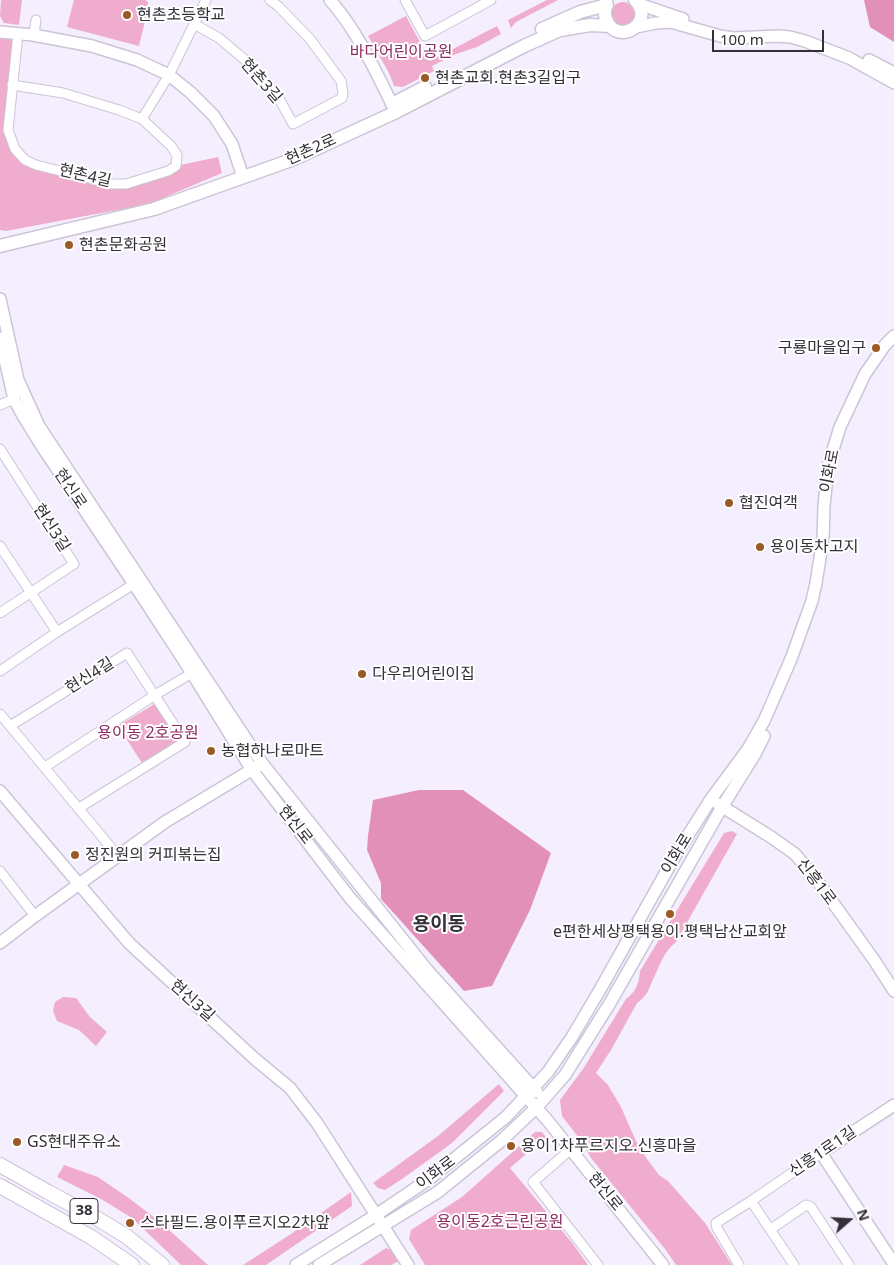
<!DOCTYPE html>
<meta charset="utf-8">
<style>
body{margin:0}
#map{position:relative;width:894px;height:1265px;overflow:hidden;background:#f4eefe;font-family:"Noto Sans",sans-serif}
canvas{display:block}
.north{position:absolute;left:824px;top:1195px;width:50px;height:50px;-webkit-text-stroke:4px #fefefe;paint-order:stroke;rotate:71deg;font-size:14px;font-weight:700;line-height:20px;text-align:center;color:#333037}
.north::after{content:'';display:block;margin:auto;width:18px;height:22px;background:#333037;clip-path:polygon(50% 0,100% 100%,50% 72%,0 100%)}
.scale{position:absolute;left:712px;top:30px;width:112px;height:22px;box-sizing:border-box;border:2px solid #333037;border-top:0;padding-left:6px;font-size:15px;line-height:18px;white-space:nowrap;color:#333037;-webkit-text-stroke:4px #fefefe;paint-order:stroke}
</style>
<div id="map">
<canvas width="894" height="1265"></canvas>
<div class="north">N</div>
<div class="scale">100 m</div>
</div>
<script>
const context = document.querySelector('canvas').getContext('2d');
context.lineJoin = 'round';
function paint(path, color) {
  context.fillStyle = color;
  context.fill(path, 'evenodd');
}
function trace(path, color, width, dash) {
  context.strokeStyle = color;
  context.lineWidth = width;
  context.lineCap = dash ? 'butt' : 'round';
  context.setLineDash(dash || []);
  context.stroke(path);
}
function write(font, color, halo, rows, align = 'center') {
  context.font = font + ' "Noto Sans","Noto Sans KR",sans-serif';
  context.lineWidth = 4;
  context.setLineDash([]);
  context.textBaseline = 'middle';
  context.strokeStyle = halo;
  context.fillStyle = color;
  for (const [text, x, y, turn = 0] of rows) {
    context.save();
    context.translate(x, y);
    context.rotate((+turn || 0) * Math.PI / 180);
    context.textAlign = isNaN(turn) ? turn : align;
    if (halo) context.strokeText(text, 0, 0);
    context.fillText(text, 0, 0);
    context.restore();
  }
}
paint(new Path2D(`
 M 1,0 L 22,0 L 19,25 L 4,23 L 0,16 Z
 M 74,0 L 145,0 L 148,2 L 148,9 L 139,46 L 67,27 Z
 M 547,0 L 558,0 L 516,22 L 511,28 L 508,20 Z
 M611 14a12 12 0 1 1 24 0a12 12 0 1 1-24 0Z
 M 406,16 L 430,61 L 497,26 L 501,34 L 477,47 L 456,54 L 432,66 L 434,71 L 403,87 L 394,86 L 389,73 L 368,36 Z
 M 3,38 L 17,39 L 8,130 L 25,159 L 112,184 L 176,166 L 218,157 L 222,173 L 149,204 L 6,231 L 0,230 L 0,39 Z
 M 156,703 L 178,740 L 142,763 L 118,726 Z
 M 732,831 L 737,834 L 676,942 C 666,950 661,961 656,973 C 649,986 650,994 637,1003 L 611,1050 L 596,1073 L 608,1085 L 621,1107 L 636,1141 L 647,1159 L 659,1175 L 668,1181 L 705,1223 L 732,1265 L 676,1265 L 665,1249 L 591,1158 L 582,1142 L 562,1116 L 560,1100 L 583,1069 L 626,999 C 636,992 639,983 640,971 L 724,833 Z
 M 63,997 L 76,998 L 90,1017 L 107,1032 L 96,1046 L 79,1030 L 57,1021 L 53,1011 L 55,1002 Z
 M 499,1084 L 504,1091 L 452,1143 L 402,1179 L 385,1190 L 378,1188 L 373,1183 L 438,1136 Z
 M 535,1132 L 542,1132 L 546,1137 L 510,1168 L 573,1244 L 588,1265 L 425,1265 L 409,1239 L 411,1230 L 462,1197 Z
 M 64,1165 L 98,1177 L 130,1199 L 159,1221 L 208,1265 L 181,1265 L 132,1218 L 101,1199 L 57,1177 Z
 M 351,1192 L 352,1206 L 266,1265 L 243,1265 L 291,1234 Z
 M 386,1248 L 391,1250 L 399,1261 L 391,1265 L 360,1265 Z`), '#f0accc');
paint(new Path2D(`
 M 864,0 L 894,0 L 894,42 L 870,27 Z
 M 419,790 L 463,790 L 551,853 L 530,910 L 492,986 L 464,991 L 381,899 L 381,883 L 367,850 L 368,836 L 373,800 Z`), '#e390b9');
const minor = new Path2D(`
 M 405,0 L 425,36 L 491,0
 M 194,24 L 219,38 L 251,65 L 277,95 L 293,124 L 342,98 L 343,93 L 341,81 L 310,39 L 278,6 L 270,0
 M 34,35 L 36,20
 M 12,85 L 63,93 L 119,110 L 142,119 L 171,146 L 177,155 L 176,166 L 168,171 L 126,184 L 112,184 L 36,165 L 25,160 L 15,149 L 8,130 L 18,34
 M 142,119 L 169,75 L 206,0
 M 0,405 L 14,399
 M 0,449 L 74,564 L 0,613
 M 0,546 L 57,632
 M 0,671 L 57,632 L 134,584
 M 0,714 L 118,856
 M 10,726 L 127,653 L 185,742 L 79,808
 M 45,767 L 155,695 L 192,673
 M 0,871 L 35,916
 M 570,1150 L 533,1182 L 598,1265
 M 751,1201 L 794,1265
 M 771,1229 L 806,1205 L 811,1207 L 849,1265
 M 739,1265 L 717,1228 L 716,1223 L 751,1201 L 821,1153`);
const tertiary = new Path2D(`
 M 330,0 C 359,33 376,73 396,112
 M 639,4 L 683,19
 M 636,27 L 656,23 L 671,22 L 720,36 L 733,38 L 778,36 L 790,37 L 805,41 L 849,58 L 894,83
 M 0,32 L 33,35 L 92,46 L 137,60 L 169,75 L 190,92 L 214,116 L 232,144 L 243,177
 M 869,60 L 894,73
 M 0,299 L 18,380 L 39,426 L 262,763 L 428,971 L 537,1092
 M 0,338 L 14,399 L 22,414 L 43,448 L 134,584 L 192,673 L 252,770 L 350,898 L 548,1121 L 663,1265
 M 0,791 L 129,943 L 255,1059 L 290,1088 L 317,1123 L 408,1265
 M 718,804 L 771,837 L 795,854 L 816,879 L 874,960 L 894,991
 M 0,943 L 35,916 L 165,822 L 258,766
 M 894,1105 L 821,1153 L 894,1264
 M 296,1265 L 376,1215 L 429,1179 L 506,1117 L 548,1072 L 572,1037 L 601,988 L 675,856 L 711,799 L 748,749 L 764,721 L 791,659 L 812,601 L 816,583 L 823,539 L 824,506 L 828,466 L 840,427 L 865,374 L 885,345 L 894,336
 M 319,1265 L 438,1192 L 501,1141 L 536,1108 L 565,1075 L 610,1003 L 722,807 L 755,754 L 764,736`);
const secondary = new Path2D(`
 M 606,0 C 607,7 603,13 606,19 C 616,47 657,24 635,0
 M 542,29 L 580,12 L 607,5
 M 392,104 L 425,87
 M 0,246 L 154,209 L 294,159 L 396,112 L 524,46 L 560,30 L 590,25 L 610,26`);
const primary = new Path2D(`
 M 0,1165 L 48,1192 L 93,1216 L 126,1236 L 162,1265
 M 0,1186 L 91,1237 L 132,1265`);
trace(minor, '#ccc4d7', 11);
trace(tertiary, '#ccc4d7', 14);
trace(secondary, '#ccc4d7', 15);
trace(primary, '#ccc4d7', 16);
trace(minor, '#fff', 9);
trace(tertiary, '#fff', 11);
trace(secondary, '#fff', 12);
trace(primary, '#fff', 14);
for (const [x, y, r, color] of [
 [127,15,5,"#9b5a25"],
 [425,78,5,"#9b5a25"],
 [69,245,5,"#9b5a25"],
 [876,348,5,"#9b5a25"],
 [729,503,5,"#9b5a25"],
 [760,547,5,"#9b5a25"],
 [362,674,5,"#9b5a25"],
 [211,751,5,"#9b5a25"],
 [75,855,5,"#9b5a25"],
 [670,914,5,"#9b5a25"],
 [17,1142,5,"#9b5a25"],
 [511,1146,5,"#9b5a25"],
 [130,1223,5,"#9b5a25"]
]) {
  const dot = new Path2D();
  dot.arc(x, y, r, 0, 2 * Math.PI);
  context.fillStyle = color;
  context.fill(dot);
  trace(dot, '#fefefe', 2);
}
for (const [x, y, w] of [
 [84,1211,28]
]) {
  const box = new Path2D();
  box.roundRect(x - w / 2, y - 12.5, w, 25, 4);
  context.fillStyle = '#fefefe';
  context.fill(box);
  trace(box, '#333037', 1);
}
write('bold 15px', '#333037', null, [
 ["38",84,1211]
]);
write('16px', '#333037', '#fefefe', [
 ["현촌초등학교",137,15],
 ["현촌교회.현촌3길입구",435,78],
 ["현촌문화공원",79,245],
 ["구룡마을입구",866,348,"right"],
 ["협진여객",739,503],
 ["용이동차고지",770,547],
 ["다우리어린이집",372,674],
 ["농협하나로마트",221,751],
 ["정진원의 커피볶는집",85,855],
 ["e편한세상평택용이.평택남산교회앞",670,932,"center"],
 ["GS현대주유소",27,1142],
 ["용이1차푸르지오.신흥마을",521,1146],
 ["스타필드.용이푸르지오2차앞",140,1223]
], 'left');
write('16px', '#8c2c63', '#fefefe', [
 ["바다어린이공원",401,52],
 ["용이동 2호공원",148,733],
 ["용이동2호근린공원",500,1222]
]);
write('16px', '#333037', '#fefefe', [
 ["현촌3길",261,81,49],
 ["현촌2로",311,150,-24],
 ["현촌4길",85,176,13],
 ["이화로",830,471,-79],
 ["현신로",70,489,56],
 ["현신3길",51,528,57],
 ["현신4길",90,676,-32],
 ["현신로",295,825,52],
 ["이화로",677,854,-59],
 ["신흥1로",816,882,53],
 ["현신3길",192,1001,42],
 ["신흥1로1길",823,1152,-34],
 ["이화로",436,1173,-37],
 ["현신로",605,1192,51]
]);
write('bold 19px', '#333037', '#fefefe', [
 ["용이동",439,925]
]);
</script>
